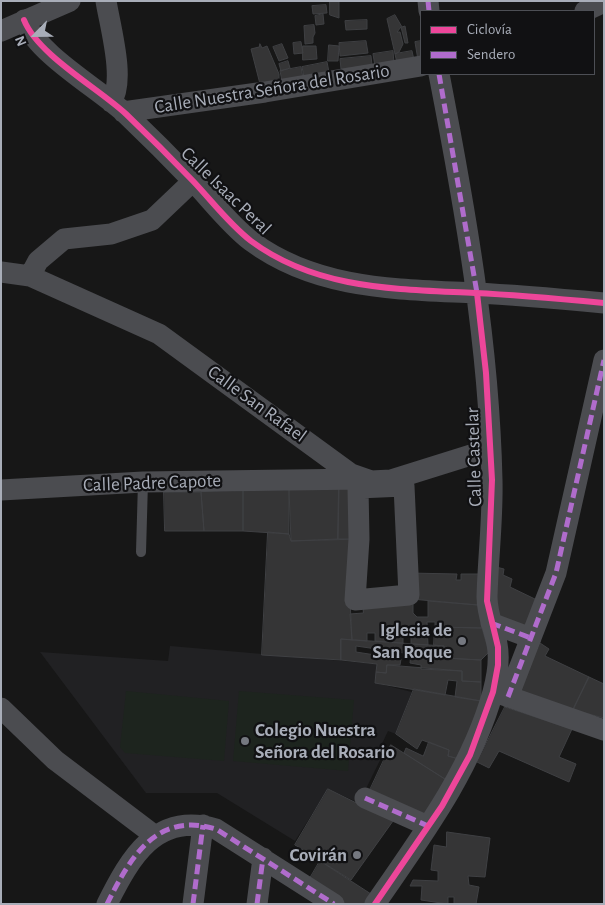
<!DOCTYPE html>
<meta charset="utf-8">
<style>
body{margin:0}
#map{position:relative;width:605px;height:905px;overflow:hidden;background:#171717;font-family:"Alegreya Sans",sans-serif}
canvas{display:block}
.frame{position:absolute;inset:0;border:2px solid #a8adb8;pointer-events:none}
.legend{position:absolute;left:420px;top:10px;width:175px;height:65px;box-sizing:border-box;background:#111113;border:1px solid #4d4f55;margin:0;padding:6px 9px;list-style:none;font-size:15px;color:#a8adb8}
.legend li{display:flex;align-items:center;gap:10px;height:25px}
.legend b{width:25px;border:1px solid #4d4f55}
.north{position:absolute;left:10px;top:10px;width:50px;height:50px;-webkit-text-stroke:4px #111113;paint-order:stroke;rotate:247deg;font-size:14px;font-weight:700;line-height:20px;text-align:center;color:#a8adb8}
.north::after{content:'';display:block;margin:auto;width:18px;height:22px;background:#a8adb8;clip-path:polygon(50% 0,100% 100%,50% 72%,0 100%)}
</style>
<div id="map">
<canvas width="605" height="905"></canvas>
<div class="frame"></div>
<ul class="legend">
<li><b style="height:6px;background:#ed469a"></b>Ciclovía</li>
<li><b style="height:6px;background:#b06ccc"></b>Sendero</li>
</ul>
<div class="north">N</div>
</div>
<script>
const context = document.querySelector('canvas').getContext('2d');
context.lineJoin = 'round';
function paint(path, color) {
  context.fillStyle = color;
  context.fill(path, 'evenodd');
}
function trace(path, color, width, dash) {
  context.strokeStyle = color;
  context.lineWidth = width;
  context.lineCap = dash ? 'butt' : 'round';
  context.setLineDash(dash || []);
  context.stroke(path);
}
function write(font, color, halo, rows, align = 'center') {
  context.font = font + ' "Alegreya Sans",sans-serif';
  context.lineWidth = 4.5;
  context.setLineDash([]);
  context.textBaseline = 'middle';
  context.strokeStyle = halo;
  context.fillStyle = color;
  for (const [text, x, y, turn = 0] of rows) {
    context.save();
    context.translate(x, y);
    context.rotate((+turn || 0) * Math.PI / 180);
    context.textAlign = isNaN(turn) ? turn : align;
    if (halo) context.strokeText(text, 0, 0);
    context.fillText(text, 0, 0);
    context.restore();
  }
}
paint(new Path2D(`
 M 170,646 L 377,664 L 376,683 L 412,692 L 396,734 L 388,731 L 380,748 L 384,752 L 359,803 L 328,789 L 295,841 L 217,793 L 146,793 L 40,652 L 168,661 Z`), '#212123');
paint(new Path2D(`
 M 126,691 L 229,701 L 224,761 L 125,753 L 120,747 Z
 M 239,691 L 354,700 L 348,771 L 233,761 Z`), '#1d241e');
const building = new Path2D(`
 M 330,1 L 339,1 L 339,18 L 330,15 Z
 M 326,5 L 327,13 L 313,14 L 312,6 Z
 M 323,14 L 324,24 L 316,25 L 315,16 Z
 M 395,15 L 402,27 L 405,26 L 408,43 L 405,43 L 401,27 L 397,32 L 400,32 L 403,44 L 399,52 L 395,54 L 387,19 Z
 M 367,20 L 367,29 L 346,30 L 345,21 Z
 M 314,25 L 315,33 L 313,37 L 313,43 L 305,44 L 304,26 Z
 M 366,41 L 368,53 L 340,56 L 339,43 Z
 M 421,41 L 421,59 L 418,60 L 415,42 Z
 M 301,42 L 303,53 L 294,54 L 293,43 Z
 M 260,44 L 262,48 L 267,46 L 279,74 L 279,82 L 260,84 L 251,49 L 259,47 Z
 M 282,44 L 288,58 L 279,61 L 273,47 Z
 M 329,45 L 339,46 L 338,61 L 328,61 Z
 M 303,46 L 316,46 L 317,59 L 303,60 Z
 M 393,51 L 394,64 L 375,66 L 373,54 Z
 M 412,51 L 414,60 L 397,63 L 395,54 Z
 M 371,56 L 372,65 L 341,69 L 340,59 Z
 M 288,61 L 290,68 L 281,71 L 279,64 Z
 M 327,62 L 329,72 L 304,77 L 302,67 Z
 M 301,67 L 303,78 L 282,81 L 280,71 Z
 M 339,488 L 358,488 L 359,539 L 338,539 Z
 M 339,488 L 338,539 L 291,541 L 289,490 Z
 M 289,490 L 289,534 L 243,531 L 243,491 Z
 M 243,491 L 243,531 L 204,531 L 201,492 Z
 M 164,492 L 201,492 L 204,531 L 165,531 Z
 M 268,532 L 289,534 L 291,541 L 359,539 L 350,600 L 352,640 L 341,639 L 341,660 L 262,655 Z
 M 496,567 L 504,569 L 503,575 L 512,579 L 510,587 L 537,600 L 525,632 L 494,620 Z
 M 409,573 L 457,574 L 456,580 L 461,580 L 461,574 L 481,574 L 478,605 L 411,599 Z
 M 363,600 L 413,604 L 413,613 L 417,617 L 428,617 L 428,601 L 478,605 L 482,628 L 435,627 L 435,622 L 427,622 L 428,645 L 411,644 L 411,632 L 403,632 L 403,643 L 375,641 L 375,633 L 367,633 L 367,641 L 352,640 L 350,614 L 363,613 Z
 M 435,627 L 482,628 L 489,652 L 481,660 L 444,658 L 444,646 L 434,645 Z
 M 341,639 L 444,646 L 444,658 L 481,660 L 481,682 L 462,681 L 462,671 L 421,669 L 421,665 L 410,663 L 411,654 L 356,646 L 356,652 L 401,659 L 400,665 L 387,665 L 386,673 L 376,672 L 377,664 L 341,660 Z
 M 540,643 L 549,649 L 545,656 L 589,677 L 573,710 L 518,692 Z
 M 387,665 L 462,671 L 462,681 L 481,682 L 481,701 L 455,697 L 457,681 L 448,680 L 445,695 L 375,683 L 376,672 L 386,673 Z
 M 589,677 L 604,684 L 604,718 L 573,710 Z
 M 414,689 L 481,701 L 459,759 L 448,756 L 449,750 L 422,740 L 417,749 L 396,734 Z
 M 505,707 L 572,729 L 559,757 L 576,764 L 569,782 L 499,751 L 489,768 L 477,762 Z
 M 429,742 L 449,750 L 448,756 L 459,759 L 448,781 L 404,753 L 406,748 L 423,756 Z
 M 391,745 L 448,781 L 422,820 L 370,790 Z
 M 328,789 L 393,821 L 351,880 L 295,845 Z
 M 447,832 L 490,838 L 485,877 L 468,876 L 469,885 L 479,887 L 476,904 L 454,904 L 454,897 L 448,897 L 448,904 L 421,900 L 422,886 L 410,886 L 413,880 L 438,881 L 438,871 L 431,870 L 434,845 L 446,847 Z
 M 320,861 L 371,894 L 364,904 L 343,904 L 309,880 Z`);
paint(building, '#353536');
trace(building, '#3f4043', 1);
trace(new Path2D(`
 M 141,552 L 143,482`), '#4b4c50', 10);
trace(new Path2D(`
 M 106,1 C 110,26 126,82 111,102
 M 428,1 L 429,11
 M 585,11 L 604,2
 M 24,20 C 38,55 98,88 126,114 C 149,136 171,158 193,181 C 212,201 229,224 251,241 C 317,290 397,289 475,293 C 518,295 561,299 604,303
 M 1,31 L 70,1
 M 123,112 L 265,92 L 421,66
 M 1,272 L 30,276 L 159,334 L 351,474 L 371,481 L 391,480 L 490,449
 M 30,276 L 38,261 L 64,239 L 111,234 L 152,220 L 193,181
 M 404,486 L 409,595 L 355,600 L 359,539 L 358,488 Z
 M 1,490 L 143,482 L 362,479
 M 491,623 L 531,638
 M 495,692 L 604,730
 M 508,697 L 556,573 L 604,360
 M 1,708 L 55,760 L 154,835
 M 365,798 L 428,826
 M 107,904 C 130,858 156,811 216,829 L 334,904
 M 193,904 L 203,825
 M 257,904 L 263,858
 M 375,904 C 421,837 471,771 493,692 C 497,677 500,659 497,644 C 494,629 487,614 487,597 C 488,558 493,519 492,480 C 489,343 465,208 439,74`), '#4b4c50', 21);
trace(new Path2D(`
 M 428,1 L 429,11
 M 439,74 L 477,293
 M 491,623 L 531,638
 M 508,697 L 556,573 L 604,360
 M 365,798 L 428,826
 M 107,904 C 130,858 156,811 216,829 L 334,904
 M 193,904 L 203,825
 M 257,904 L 263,858`), '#b06ccc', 5, [10, 5]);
trace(new Path2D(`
 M 24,20 C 38,55 98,88 126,114 C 149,136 171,158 193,181 C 212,201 229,224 251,241 C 317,290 397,289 475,293 C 518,295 561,299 604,303
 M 375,904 L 442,806 L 470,755 L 493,692 L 498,665 L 498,647 L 487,601 L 492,480 L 486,373 L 477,293`), '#ed469a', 6);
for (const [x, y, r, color] of [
 [462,641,5,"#757880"],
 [245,741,5,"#757880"],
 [357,855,5,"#757880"]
]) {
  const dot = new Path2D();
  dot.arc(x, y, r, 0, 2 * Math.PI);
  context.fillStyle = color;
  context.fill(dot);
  trace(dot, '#111113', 2);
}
write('19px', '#a8adb8', '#111113', [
 ["Calle Nuestra Señora del Rosario",272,89,-9],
 ["Calle Isaac Peral",226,191,44],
 ["Calle San Rafael",257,404,36],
 ["Calle Castelar",474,457,-92],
 ["Calle Padre Capote",152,483,-2]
]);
write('bold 19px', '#a8adb8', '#111113', [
 ["Iglesia de",452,630],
 ["San Roque",452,652],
 ["Colegio Nuestra",255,730,"left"],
 ["Señora del Rosario",255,752,"left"],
 ["Covirán",347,855]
], 'right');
</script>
